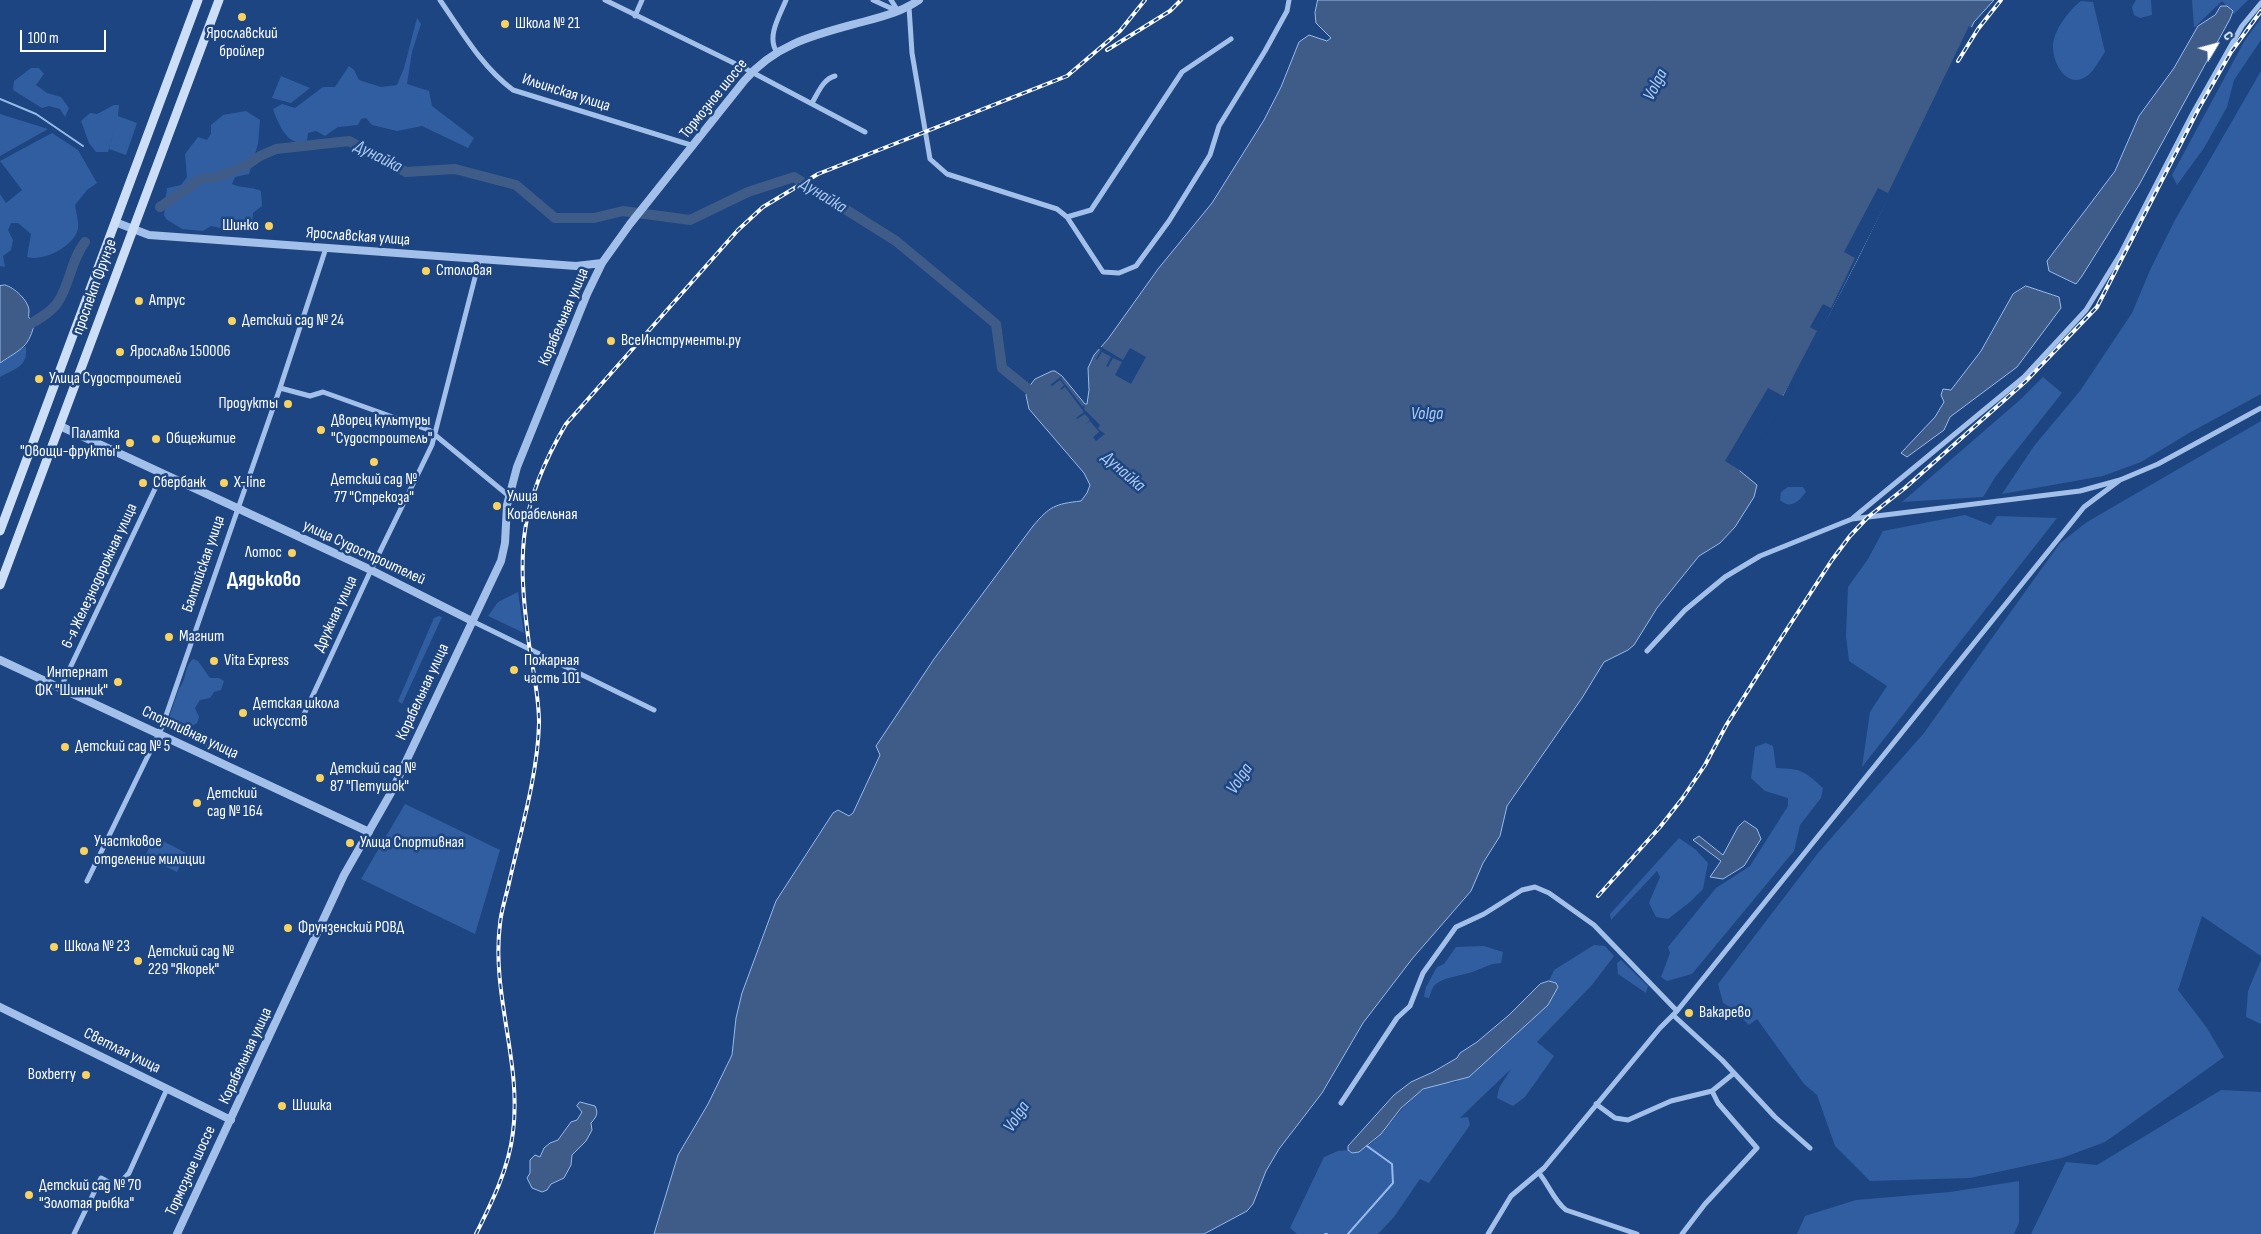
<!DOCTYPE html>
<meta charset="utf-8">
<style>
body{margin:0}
#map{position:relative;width:2261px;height:1234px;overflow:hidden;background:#1d4581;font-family:"Sofia Sans Condensed",sans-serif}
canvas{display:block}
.north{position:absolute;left:2191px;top:20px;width:50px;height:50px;-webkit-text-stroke:4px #1d4581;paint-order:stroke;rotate:53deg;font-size:14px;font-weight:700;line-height:20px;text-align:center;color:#fff}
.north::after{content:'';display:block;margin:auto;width:18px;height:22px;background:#fff;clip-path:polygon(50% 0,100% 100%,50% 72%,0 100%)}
.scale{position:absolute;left:20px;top:30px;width:86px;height:22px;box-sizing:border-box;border:2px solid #fff;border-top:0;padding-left:6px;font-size:15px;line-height:18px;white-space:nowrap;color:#fff;-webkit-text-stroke:4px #1d4581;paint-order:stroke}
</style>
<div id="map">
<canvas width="2261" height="1234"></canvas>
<div class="north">С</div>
<div class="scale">100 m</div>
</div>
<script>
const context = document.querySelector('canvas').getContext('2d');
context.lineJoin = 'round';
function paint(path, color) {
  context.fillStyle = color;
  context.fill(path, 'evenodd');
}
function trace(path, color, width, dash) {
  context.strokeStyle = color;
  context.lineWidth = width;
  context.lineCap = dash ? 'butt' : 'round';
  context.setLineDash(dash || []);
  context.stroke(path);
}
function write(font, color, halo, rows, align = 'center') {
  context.font = font + ' "Sofia Sans Condensed",sans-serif';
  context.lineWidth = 5;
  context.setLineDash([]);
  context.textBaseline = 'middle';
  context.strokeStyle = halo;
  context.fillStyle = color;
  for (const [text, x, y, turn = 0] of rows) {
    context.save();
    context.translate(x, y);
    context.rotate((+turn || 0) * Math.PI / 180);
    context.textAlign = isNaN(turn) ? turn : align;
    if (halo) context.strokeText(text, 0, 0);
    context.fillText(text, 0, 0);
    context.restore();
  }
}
paint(new Path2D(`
 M 2136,0 L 2151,0 L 2152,15 L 2140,18 L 2134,15 L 2132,7 Z
 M 2192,0 L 2248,0 L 2234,14 L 2222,1 L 2194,28 Z
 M 2081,1 L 2093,2 L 2105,52 C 2100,59 2094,71 2087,76 C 2067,90 2052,63 2053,45 C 2054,30 2069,10 2081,1 Z
 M 417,18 L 421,24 L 412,52 L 407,84 L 429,91 L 432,106 L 474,138 L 468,148 L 422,126 L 397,131 L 372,125 L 366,118 L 361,119 L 358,125 L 338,127 L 325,136 L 316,131 L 308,133 L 307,141 C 288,149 278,123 273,109 L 282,104 L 295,108 L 323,87 L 335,87 L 349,66 L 354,70 L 359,80 L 381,87 L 397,85 L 404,68 Z
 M 2261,18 L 2261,40 L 2234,80 L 2227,107 L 2204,148 L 2177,185 L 2172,175 L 2245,40 Z
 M 31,68 L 39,68 L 44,74 L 36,85 L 47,93 L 61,97 L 69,108 L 65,117 L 60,109 L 49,106 L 42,108 L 13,90 L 14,81 Z
 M 2261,71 L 2261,394 L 2189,433 L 2141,462 L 2103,476 L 2002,494 L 2034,446 L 2080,391 L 2132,313 L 2151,268 L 2175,220 Z
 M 281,76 L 310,88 L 291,103 L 272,98 Z
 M 114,105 L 119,105 L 118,116 L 137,123 L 126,155 L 109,149 L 117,120 L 108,152 L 96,152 L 89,143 L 81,121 L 90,113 L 97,114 Z
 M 246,111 L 260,120 L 258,144 L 249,174 L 235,177 L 232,184 C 242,189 251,186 261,191 L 262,206 L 253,213 L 252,227 L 242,232 L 211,226 L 203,231 L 182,229 L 166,219 L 164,215 L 167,188 L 181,185 L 187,177 L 185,154 L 198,137 L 207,140 L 211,134 L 211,125 L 223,115 Z
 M 0,114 L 48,129 L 0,156 Z
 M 52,133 L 78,150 L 97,183 L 87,190 L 75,205 C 76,212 79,222 78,229 C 74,246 44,262 27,257 L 31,234 L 18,223 L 11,223 L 8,230 L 13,240 L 11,250 L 3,256 L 5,267 L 0,266 L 0,194 L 6,203 L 22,190 L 0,161 Z
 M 26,346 C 28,367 16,368 0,377 L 0,363 Z
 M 2043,377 L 2062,393 L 1996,476 L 1983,497 L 1902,502 L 2021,399 Z
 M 2261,421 L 2261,956 L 2202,916 L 2178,990 L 2207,1028 L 2224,1057 L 2105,1142 L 2062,1158 L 1970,1178 L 1870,1181 L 1835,1146 L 1817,1095 L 1804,1084 L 1757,1019 L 1749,1025 L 1734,1010 L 1723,1003 L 1718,984 L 1818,853 L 1924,733 L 2060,543 L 2087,522 Z
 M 1788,487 L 1803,487 L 1806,492 C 1799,501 1791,510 1780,500 L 1781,492 Z
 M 1965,515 L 1991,525 L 1997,516 L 2057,518 L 1862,767 L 1870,712 L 1887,686 L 1849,661 L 1846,636 L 1848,587 L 1868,559 L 1883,531 Z
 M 518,592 L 524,633 L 488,616 L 498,602 Z
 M 439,616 L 442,617 L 402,704 L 398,701 L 434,618 Z
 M 193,659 L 198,661 L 210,678 L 219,678 L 224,681 L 221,690 L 214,692 L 210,698 L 200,700 L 195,708 L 199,717 L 197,723 L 192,726 L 196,736 L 207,742 L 208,747 L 166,727 L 179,688 C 187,680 184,666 193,659 Z
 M 1766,743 L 1773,746 L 1776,768 C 1802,769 1803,770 1823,788 L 1821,798 L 1800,825 L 1794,851 L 1692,974 L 1667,981 L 1661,977 L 1670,953 L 1668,947 L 1716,888 L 1750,866 L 1788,806 L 1788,798 L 1765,791 L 1751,778 L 1755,747 Z
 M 405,804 L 500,850 L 475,934 L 361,879 Z
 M 155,837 L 186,853 L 177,872 L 145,856 Z
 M 1679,838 L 1695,849 L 1708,863 L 1703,889 L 1690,902 L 1668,919 L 1656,917 L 1649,903 L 1660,877 L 1657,871 L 1611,920 L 1610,914 Z
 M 1594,945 L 1605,946 L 1614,956 L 1592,985 L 1537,1042 L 1554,1056 L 1525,1097 L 1513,1106 L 1497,1098 L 1499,1088 L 1511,1069 L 1460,1118 L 1468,1117 L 1470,1125 L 1429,1183 L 1420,1179 L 1394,1217 L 1378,1234 L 1297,1234 L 1290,1228 L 1324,1157 L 1338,1151 L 1348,1150 L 1352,1153 C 1381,1148 1397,1105 1423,1090 C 1433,1084 1445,1083 1456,1082 L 1556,983 L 1549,981 L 1554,970 Z
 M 1484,946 L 1503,952 L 1501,963 C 1488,964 1486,967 1475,971 C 1462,976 1447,976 1436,984 C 1432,987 1431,993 1429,998 L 1424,997 L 1426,987 L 1437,967 L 1444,964 L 1456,947 Z
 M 1621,960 L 1648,986 L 1646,993 L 1618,974 L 1617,963 Z
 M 2261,960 L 2261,1024 L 2246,1017 L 2248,991 Z
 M 2221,1090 L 2261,1092 L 2261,1234 L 2031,1234 L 2066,1162 L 2097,1165 Z
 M 2019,1181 L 2019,1223 L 2014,1234 L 1797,1234 L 1805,1216 L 1856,1200 L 1950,1192 Z`), '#315ea0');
const water = new Path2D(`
 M 1318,0 L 1994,0 L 1974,22 L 1857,260 L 1816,339 L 1740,471 L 1757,485 L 1754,497 L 1735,527 L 1720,543 L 1699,556 L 1657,608 L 1634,645 L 1628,650 L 1604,662 L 1582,698 L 1507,806 L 1500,836 L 1483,863 L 1471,891 L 1412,959 L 1363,1023 L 1322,1093 L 1279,1149 L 1266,1171 L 1253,1204 L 1247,1211 L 1204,1234 L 654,1234 L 678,1155 L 708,1104 L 732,1055 L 736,1018 L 742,993 L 776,901 L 833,813 L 838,810 L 849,816 L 853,813 L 880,755 L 876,746 L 934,659 L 1033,526 C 1050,506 1055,504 1081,501 L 1087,493 L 1090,485 L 1084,473 L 1029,409 L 1026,395 L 1028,388 L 1035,379 L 1052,371 L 1055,371 L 1062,376 L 1085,404 L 1087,404 L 1089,390 L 1088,368 L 1094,355 L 1108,339 L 1158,269 L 1212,203 L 1264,120 L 1281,87 L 1299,42 L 1309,35 L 1327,41 L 1331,38 L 1316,23 L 1315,13 Z
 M 2221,6 L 2227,6 L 2233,11 L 2230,19 L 2139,185 L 2082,276 L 2076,284 L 2049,271 L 2047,261 L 2115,171 L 2139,116 L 2174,68 L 2198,26 L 2215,15 Z
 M 5,285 C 14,287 29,301 29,311 C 29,314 28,316 29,318 L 35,321 C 29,348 22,348 0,363 L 0,286 Z
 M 2026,286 L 2059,297 L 2061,308 L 2017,367 L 1950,417 L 1944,430 L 1907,457 L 1901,453 L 1935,417 L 1944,402 L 1941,395 L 1943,389 L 1951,390 L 1981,351 L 2013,294 Z
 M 1745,821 L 1757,829 L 1761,839 L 1744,866 L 1723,879 L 1710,877 L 1721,861 L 1693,840 L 1699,836 L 1723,855 L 1738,827 Z
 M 1549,981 L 1556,983 L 1558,987 L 1548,1005 L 1469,1077 L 1423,1089 L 1401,1108 L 1381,1134 L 1359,1152 L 1352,1153 L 1348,1150 L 1348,1146 L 1394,1095 L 1411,1082 L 1433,1072 L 1457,1058 L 1460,1053 L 1477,1042 L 1509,1015 L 1540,984 Z
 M 580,1102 L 595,1106 C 599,1114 596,1117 591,1123 L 592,1130 L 586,1141 L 572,1155 L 571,1165 L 564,1178 L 551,1184 L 547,1190 L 542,1192 L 532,1188 L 527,1178 L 530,1173 L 530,1160 L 535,1155 L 540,1157 L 544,1148 L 550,1143 L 558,1140 L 571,1122 L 577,1120 L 582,1112 L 577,1106 Z`);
paint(water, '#3f5c89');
trace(water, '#96baeb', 1);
paint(new Path2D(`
 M 1969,26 L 1973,28 L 1949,79 L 1782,408 L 1741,471 L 1725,461 L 1768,388 L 1783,396 L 1817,331 L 1810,327 L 1823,304 L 1831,308 L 1855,258 L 1844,252 L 1878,188 L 1888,193 Z
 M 1098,345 L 1123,360 L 1130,348 L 1146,357 L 1131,384 L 1115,375 L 1122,362 L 1113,358 L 1108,367 L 1106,366 L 1111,357 L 1102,352 L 1097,360 L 1096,359 L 1101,350 L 1097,348 Z
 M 1062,376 L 1061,379 L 1083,407 L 1085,404 L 1084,409 L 1100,425 L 1098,429 L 1105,434 L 1096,441 L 1093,437 L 1099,432 L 1090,421 L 1084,425 L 1090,420 L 1085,414 L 1077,419 L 1076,418 L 1084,412 L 1065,387 L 1061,390 L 1060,389 L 1064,385 L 1060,380 L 1052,386 L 1050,385 Z`), '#1d4581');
trace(new Path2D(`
 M 0,99 L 36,114 L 83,146
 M 1325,1234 L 1327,1234
 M 1348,1234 L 1393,1183 L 1392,1164 L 1367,1146`), '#96baeb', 2);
trace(new Path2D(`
 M 160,207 L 201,179 L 218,177 L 247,165 L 260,156 L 276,149 L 349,141 L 406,172 L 455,169 L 516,185 L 555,218 L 594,218 L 623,211 L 690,220 L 748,192 L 794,177 L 896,241 L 996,324 L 1002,368 L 1038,397
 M 24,328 C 35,321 51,313 58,302 C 70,284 71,260 85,242`), '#3f5c89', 10);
trace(new Path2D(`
 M 440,0 C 462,32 482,67 513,90 L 694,146
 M 605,0 L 746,69 L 865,132
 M 873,0 L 897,11
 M 891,0 L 898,11
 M 909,7 L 912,53 L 930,159 L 947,174 L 1057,209 L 1067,217 L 1103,272 L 1119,273 L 1136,266 L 1169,221 L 1210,155 L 1219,126 L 1265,51 L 1287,11 L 1289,0
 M 635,16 L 642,0
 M 777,52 C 766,37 780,15 786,0
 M 812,103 C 818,93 823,79 835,76
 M 1067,217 L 1091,210 L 1182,72 L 1231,39
 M 280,388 L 310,396 L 323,392 L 429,430 L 509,496
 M 1853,518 L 2024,377 L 2086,310 L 2121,253 L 2193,113 L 2242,26 L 2261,3
 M 472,621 L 654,710
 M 1647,651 L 1685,610 L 1725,577 L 1760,556 L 1852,519 L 2080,491 L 2120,480 L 2158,464 L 2261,408
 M 60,689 L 162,474
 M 299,725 L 371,570 L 432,445 L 480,258
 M 87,881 L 162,727 L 280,388 L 326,248
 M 1673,1015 L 1722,1060 L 1775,1117 L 1810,1148
 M 1341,1103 L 1397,1018 L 1410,1006 L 1423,973 L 1456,927 L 1484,914 L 1522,890 L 1535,887 L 1549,893 L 1594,925 L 1677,1011
 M 1596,1104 L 1615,1118 L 1628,1120 L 1671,1101 L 1712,1091 L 1733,1074
 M 1539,1173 C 1549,1185 1554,1201 1566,1210 L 1637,1234
 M 74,1234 L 101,1178 L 112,1184 L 119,1184 L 129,1173 L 167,1089
 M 1488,1234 L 1511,1196 L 1544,1168 L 1660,1028 L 1677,1011 L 2084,507 L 2120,480
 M 1682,1234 L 1705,1204 L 1757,1148 L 1718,1103 L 1712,1091`), '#a2c0e9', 5);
trace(new Path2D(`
 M 115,222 L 149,235 L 576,266 L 602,263
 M 60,426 L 371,570 L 472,621
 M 0,660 L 369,832
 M 0,1007 L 231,1120
 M 177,1234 L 344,875 L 392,791 L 501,561 L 505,543 L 507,505 L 517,467 L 587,294 L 602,263 L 630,224 L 744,81 C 777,42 819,34 866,21 C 885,16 903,11 919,0`), '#a2c0e9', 8);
trace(new Path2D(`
 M 0,531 L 198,0
 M 0,585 L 219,0`), '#cddef7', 9);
const rail = new Path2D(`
 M 1107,50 L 1170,11 L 1181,0
 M 1958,61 L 1978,29 L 2001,0
 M 1598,896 L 1660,827 L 1682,799 L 1705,765 L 1727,724 L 1778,643 L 1832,560 L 1850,536 L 1868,517 L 1905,488 L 2026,381 L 2097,307 L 2199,108 L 2231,52 L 2261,11
 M 476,1234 C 492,1202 509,1168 513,1132 C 522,1062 491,994 500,924 C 501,911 506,897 509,883 C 520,834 538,774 539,723 C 539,696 533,671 529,644 C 517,553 518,505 566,424 L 738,230 L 763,207 L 818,174 L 1067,76 L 1120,31 L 1145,0`);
trace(rail, '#fff', 4);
trace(rail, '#1d4581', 2, [5.5]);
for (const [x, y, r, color] of [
 [242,17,5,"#f9d361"],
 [505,24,5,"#f9d361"],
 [269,226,5,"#f9d361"],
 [426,271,5,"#f9d361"],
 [139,301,5,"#f9d361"],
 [232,321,5,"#f9d361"],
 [611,341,5,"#f9d361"],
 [120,352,5,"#f9d361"],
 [39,379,5,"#f9d361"],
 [288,404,5,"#f9d361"],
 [321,430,5,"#f9d361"],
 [156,439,5,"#f9d361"],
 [130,443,5,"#f9d361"],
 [374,462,5,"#f9d361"],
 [143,483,5,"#f9d361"],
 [224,483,5,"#f9d361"],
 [497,506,5,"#f9d361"],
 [292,553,5,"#f9d361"],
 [169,637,5,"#f9d361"],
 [214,661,5,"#f9d361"],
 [514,670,5,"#f9d361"],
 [118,682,5,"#f9d361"],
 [243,713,5,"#f9d361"],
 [65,747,5,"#f9d361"],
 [320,778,5,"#f9d361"],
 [197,803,5,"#f9d361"],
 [350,843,5,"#f9d361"],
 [84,851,5,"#f9d361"],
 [288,928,5,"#f9d361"],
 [54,947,5,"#f9d361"],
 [138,961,5,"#f9d361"],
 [1689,1013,5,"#f9d361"],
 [86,1075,5,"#f9d361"],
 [282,1106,5,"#f9d361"],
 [29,1195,5,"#f9d361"]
]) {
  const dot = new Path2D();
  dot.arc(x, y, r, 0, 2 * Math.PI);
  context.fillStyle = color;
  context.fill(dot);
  trace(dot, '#1d4581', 2);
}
write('16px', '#fff', '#1d4581', [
 ["Школа № 21",515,24],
 ["Ярославский",242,34,"center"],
 ["бройлер",242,52,"center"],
 ["Шинко",259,226,"right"],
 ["Столовая",436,271],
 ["Атрус",149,301],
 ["Детский сад № 24",242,321],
 ["ВсеИнструменты.ру",621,341],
 ["Ярославль 150006",130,352],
 ["Улица Судостроителей",49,379],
 ["Продукты",278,404,"right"],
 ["Дворец культуры",331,421],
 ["\"Судостроитель\"",331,439],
 ["Палатка",120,434,"right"],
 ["\"Овощи-фрукты\"",120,452,"right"],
 ["Общежитие",166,439],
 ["Детский сад №",374,480,"center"],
 ["77 \"Стрекоза\"",374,498,"center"],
 ["Сбербанк",153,483],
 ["X-line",234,483],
 ["Улица",507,497],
 ["Корабельная",507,515],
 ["Лотос",282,553,"right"],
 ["Магнит",179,637],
 ["Vita Express",224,661],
 ["Пожарная",524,661],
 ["часть 101",524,679],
 ["Интернат",108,673,"right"],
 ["ФК \"Шинник\"",108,691,"right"],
 ["Детская школа",253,704],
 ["искусств",253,722],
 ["Детский сад № 5",75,747],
 ["Детский сад №",330,769],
 ["87 \"Петушок\"",330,787],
 ["Детский",207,794],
 ["сад № 164",207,812],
 ["Участковое",94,842],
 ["отделение милиции",94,860],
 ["Улица Спортивная",360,843],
 ["Фрунзенский РОВД",298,928],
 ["Школа № 23",64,947],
 ["Детский сад №",148,952],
 ["229 \"Якорек\"",148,970],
 ["Вакарево",1699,1013],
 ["Boxberry",76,1075,"right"],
 ["Шишка",292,1106],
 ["Детский сад № 70",39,1186],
 ["\"Золотая рыбка\"",39,1204]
], 'left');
write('16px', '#fff', '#1d4581', [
 ["Ильинская улица",566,93,18],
 ["Тормозное шоссе",714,99,-51],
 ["Ярославская улица",358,237,4],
 ["проспект Фрунзе",95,287,-70],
 ["Корабельная улица",564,317,-67],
 ["улица Судостроителей",364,553,25],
 ["Балтийская улица",204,564,-71],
 ["6-я Железнодорожная улица",100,576,-65],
 ["Дружная улица",336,614,-65],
 ["Корабельная улица",423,692,-65],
 ["Спортивная улица",190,733,25],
 ["Светлая улица",122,1051,26],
 ["Корабельная улица",246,1056,-65],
 ["Тормозное шоссе",191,1171,-65]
]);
write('italic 18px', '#aecaf1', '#1d4581', [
 ["Volga",1656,85,-63],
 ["Дунайка",378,157,27],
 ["Дунайка",823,196,32],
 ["Volga",1427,414],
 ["Дунайка",1123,472,41],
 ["Volga",1240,779,-57],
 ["Volga",1017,1117,-57]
]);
write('bold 21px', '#fff', '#1d4581', [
 ["Дядьково",264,581]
]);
</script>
